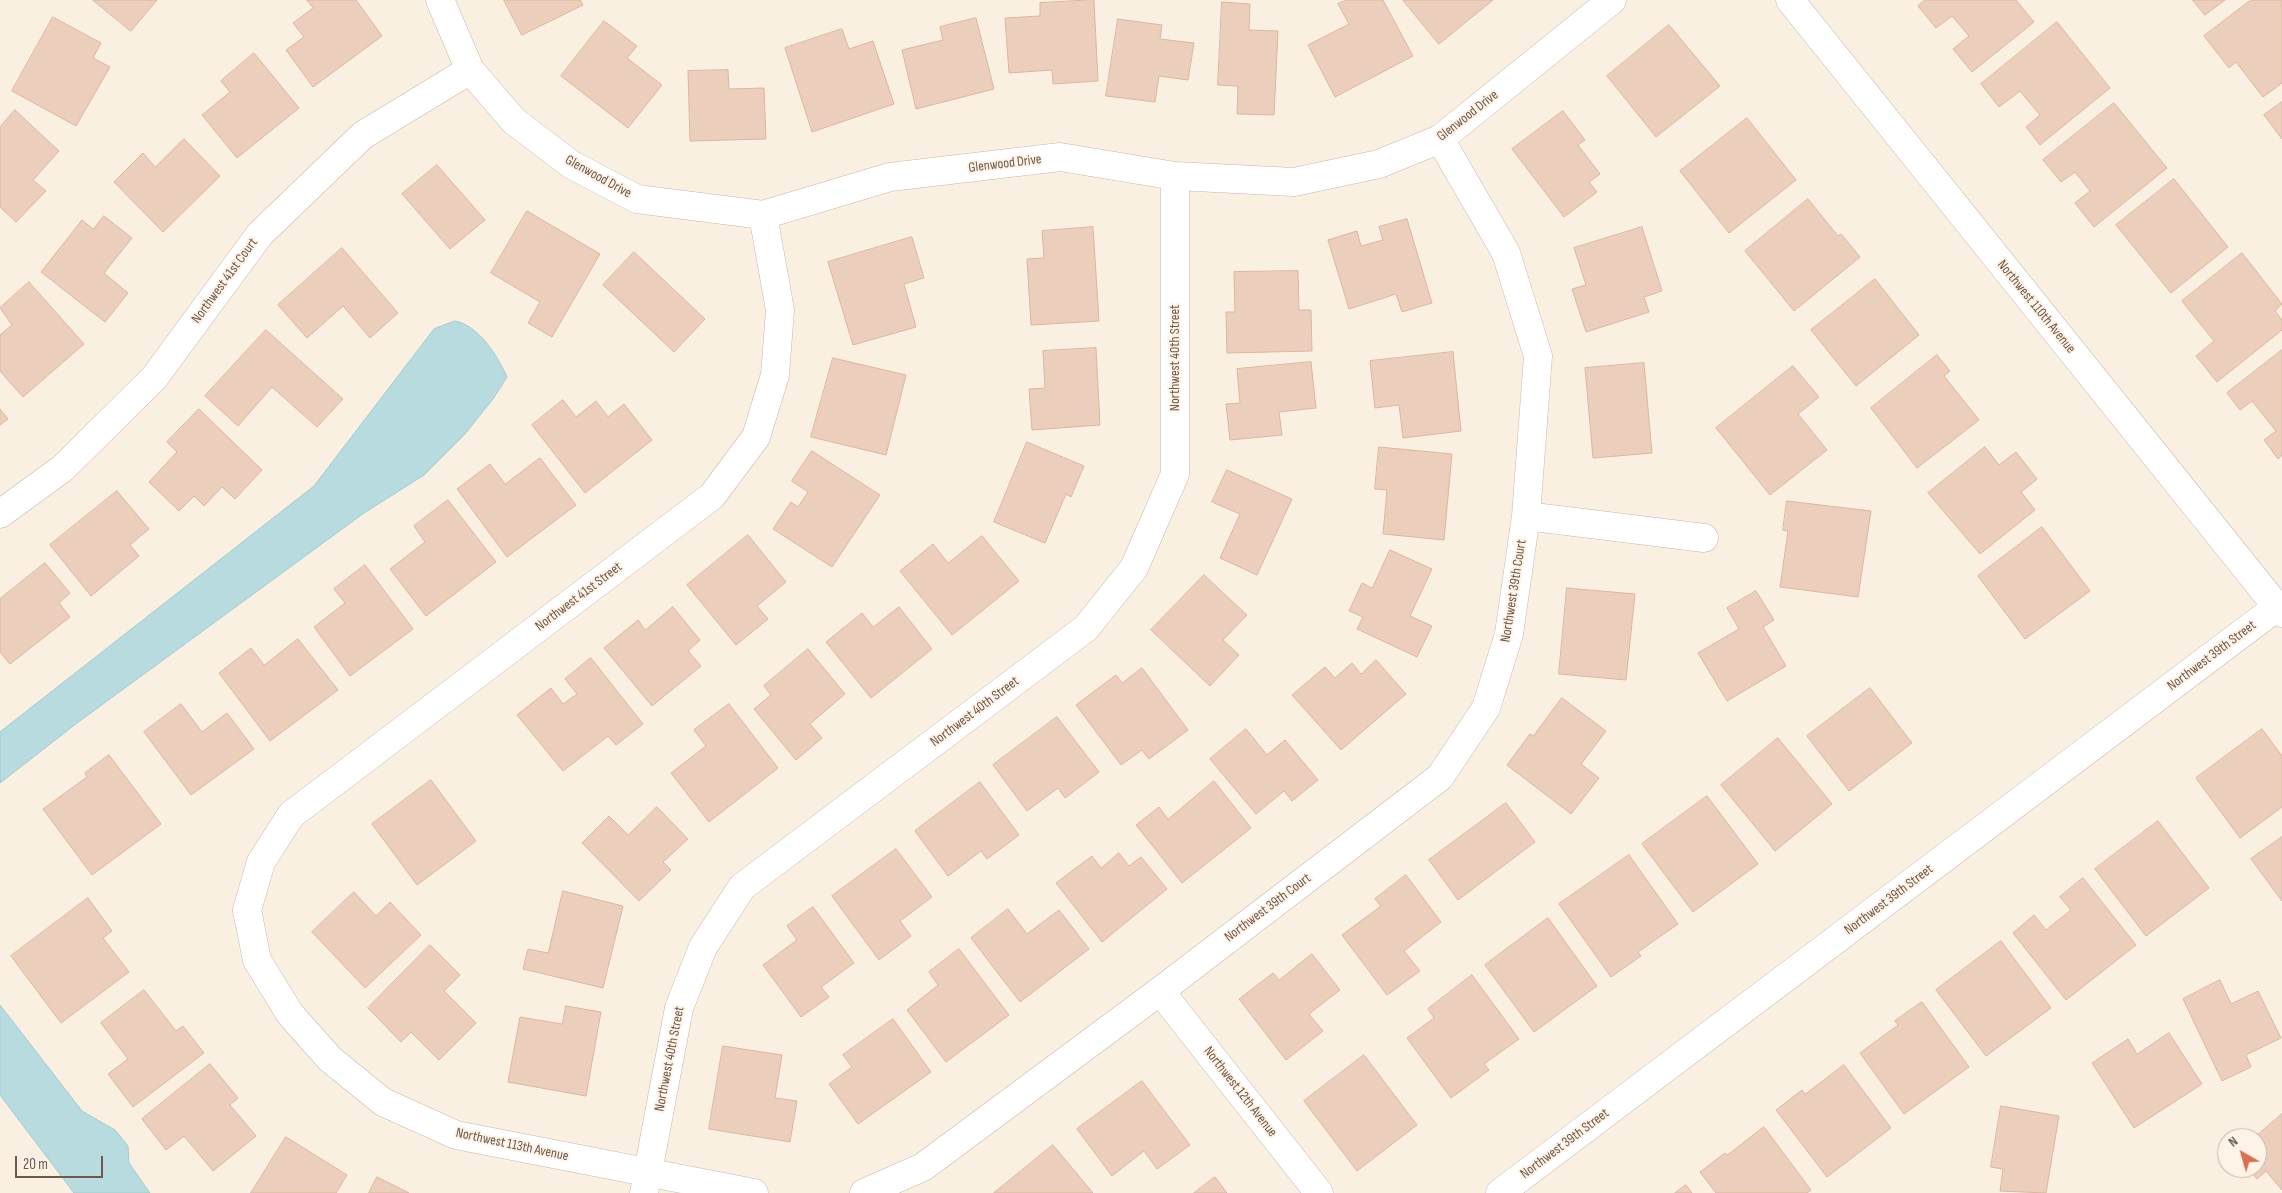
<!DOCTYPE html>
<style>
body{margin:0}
#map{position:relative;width:2282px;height:1193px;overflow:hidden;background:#f9f0e1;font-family:"Sofia Sans Condensed",sans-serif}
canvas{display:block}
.north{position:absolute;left:2217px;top:1128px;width:50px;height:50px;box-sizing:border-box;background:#fdf4e7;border:1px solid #c4b5a9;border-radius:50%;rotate:322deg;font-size:14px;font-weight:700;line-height:20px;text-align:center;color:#6e574b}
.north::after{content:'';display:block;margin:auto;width:18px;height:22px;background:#d96e51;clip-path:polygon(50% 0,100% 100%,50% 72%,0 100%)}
.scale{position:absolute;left:15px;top:1156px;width:88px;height:22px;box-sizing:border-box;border:2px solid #6e574b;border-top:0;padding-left:6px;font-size:15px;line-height:18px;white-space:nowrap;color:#6e574b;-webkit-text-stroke:4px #fdf4e7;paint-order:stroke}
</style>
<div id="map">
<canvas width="2282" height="1193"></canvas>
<div class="north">N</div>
<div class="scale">20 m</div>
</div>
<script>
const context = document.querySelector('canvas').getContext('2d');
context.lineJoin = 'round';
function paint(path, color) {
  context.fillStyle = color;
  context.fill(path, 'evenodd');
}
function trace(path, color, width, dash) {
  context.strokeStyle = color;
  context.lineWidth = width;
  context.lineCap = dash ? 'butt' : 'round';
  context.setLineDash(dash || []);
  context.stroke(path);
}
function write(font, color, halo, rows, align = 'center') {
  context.font = font + ' "Sofia Sans Condensed",sans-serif';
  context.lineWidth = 4;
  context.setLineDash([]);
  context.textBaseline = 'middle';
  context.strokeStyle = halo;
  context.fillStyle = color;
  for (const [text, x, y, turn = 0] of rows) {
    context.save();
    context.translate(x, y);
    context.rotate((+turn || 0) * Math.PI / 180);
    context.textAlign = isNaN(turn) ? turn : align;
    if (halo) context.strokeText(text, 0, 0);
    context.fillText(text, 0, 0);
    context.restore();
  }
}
const water = new Path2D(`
 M 455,321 C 479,325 498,357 507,377 L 493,399 L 465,434 L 424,475 L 364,513 L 77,723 L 0,783 L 0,732 L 314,486 L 434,329 Z
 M 0,1005 L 82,1111 L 115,1130 L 128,1146 L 129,1163 L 150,1193 L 74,1193 L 0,1095 Z`);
paint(water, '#b8dbe0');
trace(water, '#a0cad1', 1);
const building = new Path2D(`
 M 93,0 L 157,0 L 131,31 Z
 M 307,0 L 356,0 L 382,36 L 313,87 L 286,50 L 304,37 L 293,23 L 313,8 Z
 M 504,0 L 580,0 L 583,5 L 522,35 Z
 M 1094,0 L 1098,81 L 1053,84 L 1052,70 L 1009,73 L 1005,18 L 1040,16 L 1040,3 Z
 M 1347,0 L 1383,0 L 1413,56 L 1335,97 L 1308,45 L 1349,24 L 1338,4 Z
 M 1403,0 L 1493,0 L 1439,44 Z
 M 1925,0 L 2016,0 L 2034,22 L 1972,72 L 1953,49 L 1969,36 L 1952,16 L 1936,28 L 1918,6 Z
 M 2193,0 L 2225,0 L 2205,15 Z
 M 2251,0 L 2282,0 L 2282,83 L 2263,97 L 2236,62 L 2229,68 L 2204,36 Z
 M 1222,2 L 1250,4 L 1249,30 L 1278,31 L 1274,115 L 1237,114 L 1238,86 L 1218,85 Z
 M 53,17 L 101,43 L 93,58 L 110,67 L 76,126 L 12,91 Z
 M 976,18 L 994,89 L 916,109 L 902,50 L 943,40 L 940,27 Z
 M 1118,19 L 1162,25 L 1160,39 L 1194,43 L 1188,80 L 1159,76 L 1155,102 L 1106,96 Z
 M 604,21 L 637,46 L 627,58 L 662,85 L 628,128 L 561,76 Z
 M 2057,22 L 2110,88 L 2040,145 L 2026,127 L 2040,115 L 2020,91 L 1999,107 L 1981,84 Z
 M 1669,25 L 1720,86 L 1656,137 L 1607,76 Z
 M 842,29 L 849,49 L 873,41 L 894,104 L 812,132 L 785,48 Z
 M 254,53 L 299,108 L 237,158 L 202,115 L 230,92 L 221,81 Z
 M 728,70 L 729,89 L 764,88 L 766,139 L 690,141 L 688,71 Z
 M 2282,102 L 2282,139 L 2264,115 Z
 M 2114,103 L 2167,168 L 2094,227 L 2075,203 L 2090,191 L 2075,172 L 2061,182 L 2043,160 Z
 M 15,110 L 59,151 L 33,180 L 46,191 L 16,222 L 0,207 L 0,127 Z
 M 1563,111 L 1585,140 L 1578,145 L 1600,174 L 1589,182 L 1597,192 L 1564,217 L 1512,149 Z
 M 1747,118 L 1796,180 L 1729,233 L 1680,171 Z
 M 184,139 L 220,176 L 163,232 L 114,182 L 143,153 L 155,167 Z
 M 437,165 L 485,220 L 450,249 L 402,194 Z
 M 2174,179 L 2228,247 L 2171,293 L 2116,225 Z
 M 1808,199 L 1838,236 L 1841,234 L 1860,257 L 1794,311 L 1745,251 Z
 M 527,211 L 600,254 L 552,337 L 528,323 L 540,302 L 491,273 Z
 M 104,216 L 132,238 L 104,273 L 128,293 L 105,322 L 41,272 L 82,220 L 93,229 Z
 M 1407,219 L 1432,303 L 1402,312 L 1396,294 L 1349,309 L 1328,240 L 1357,231 L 1361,246 L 1383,240 L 1379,227 Z
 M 1093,227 L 1099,321 L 1031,325 L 1027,259 L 1044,258 L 1042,231 Z
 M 1642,227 L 1662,291 L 1644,297 L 1649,312 L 1586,332 L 1572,289 L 1586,285 L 1574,248 Z
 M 912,237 L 924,278 L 904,284 L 916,327 L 853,345 L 828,262 Z
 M 342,248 L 398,313 L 370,338 L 343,306 L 307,338 L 278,305 Z
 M 634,252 L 705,319 L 674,352 L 603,285 Z
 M 2242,253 L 2282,304 L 2275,311 L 2282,320 L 2282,330 L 2217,382 L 2196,356 L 2214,341 L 2182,301 Z
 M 1298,271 L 1299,310 L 1311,310 L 1312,351 L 1227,353 L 1226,312 L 1235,312 L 1234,272 Z
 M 1875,279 L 1919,335 L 1856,386 L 1811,330 Z
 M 29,282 L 84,344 L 23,397 L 0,371 L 0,335 L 12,325 L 0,308 Z
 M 266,330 L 343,399 L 317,427 L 272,387 L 238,426 L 205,396 Z
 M 1096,348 L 1100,425 L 1032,430 L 1029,389 L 1045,388 L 1043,351 Z
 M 2282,350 L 2282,455 L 2278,459 L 2264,440 L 2276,431 L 2252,401 L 2240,410 L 2227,393 Z
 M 1453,352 L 1461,431 L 1403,438 L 1399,405 L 1375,408 L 1370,361 Z
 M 1937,355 L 1950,371 L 1944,376 L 1979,420 L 1917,468 L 1871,408 Z
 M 833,358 L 906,375 L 886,455 L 811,437 Z
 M 1311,362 L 1316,408 L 1279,412 L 1282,435 L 1230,440 L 1226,404 L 1240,403 L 1237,369 Z
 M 1644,363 L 1652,453 L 1593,458 L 1585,368 Z
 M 1793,366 L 1819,397 L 1798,414 L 1827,450 L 1770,495 L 1716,428 Z
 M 563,400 L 576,417 L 596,401 L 608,417 L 624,404 L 652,440 L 585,493 L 532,425 Z
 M 0,409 L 8,419 L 0,425 Z
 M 199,409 L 262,470 L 235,499 L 222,487 L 204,506 L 194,496 L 179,511 L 149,482 L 177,452 L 167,442 Z
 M 1027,442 L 1084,466 L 1071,497 L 1066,494 L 1045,543 L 994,522 Z
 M 1379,447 L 1452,454 L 1444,540 L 1383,534 L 1387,490 L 1375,489 Z
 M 1985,447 L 1999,465 L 2016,452 L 2037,479 L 2021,492 L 2035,510 L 1980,554 L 1928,493 Z
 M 812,451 L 880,495 L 832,567 L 773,529 L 791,502 L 798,507 L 808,492 L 792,481 Z
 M 540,458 L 576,505 L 507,557 L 457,489 L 490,464 L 505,484 Z
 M 1227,470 L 1292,499 L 1257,575 L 1220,558 L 1240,514 L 1212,502 Z
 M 117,491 L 149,529 L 130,545 L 139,556 L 91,596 L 50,545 Z
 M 448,500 L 496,562 L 426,616 L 390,569 L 425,542 L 414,526 Z
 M 1787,501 L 1871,511 L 1858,597 L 1780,587 L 1788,531 L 1783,530 Z
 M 2042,527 L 2090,591 L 2025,639 L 1978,576 Z
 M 748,535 L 786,582 L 757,606 L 768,619 L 736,645 L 687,585 Z
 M 982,536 L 1019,581 L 952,635 L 900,571 L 933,544 L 948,563 Z
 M 1390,550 L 1432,569 L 1410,616 L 1432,626 L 1417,657 L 1357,629 L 1363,617 L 1349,611 L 1362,583 L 1372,588 Z
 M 45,563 L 70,593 L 59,603 L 70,617 L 10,664 L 0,652 L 0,599 Z
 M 365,565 L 413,629 L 350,676 L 314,627 L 345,603 L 334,589 Z
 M 1204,575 L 1247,615 L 1223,640 L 1239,655 L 1210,686 L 1151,630 Z
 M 1567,588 L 1635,594 L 1626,680 L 1559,674 Z
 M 1756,591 L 1774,620 L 1763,627 L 1786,666 L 1727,701 L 1698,653 L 1739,629 L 1727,608 Z
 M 673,607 L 700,640 L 688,651 L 701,666 L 652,706 L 604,648 L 638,620 L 645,630 Z
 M 899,607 L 932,649 L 871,698 L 826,642 L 862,613 L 873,627 Z
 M 298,639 L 338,690 L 270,741 L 219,673 L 251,648 L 264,665 Z
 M 808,649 L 845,694 L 810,724 L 822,738 L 796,760 L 754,709 L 771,695 L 764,686 Z
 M 591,658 L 643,724 L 616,745 L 608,736 L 563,771 L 517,715 L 551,688 L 563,704 L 577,694 L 565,679 Z
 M 1376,660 L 1406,694 L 1341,750 L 1292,695 L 1325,667 L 1335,678 L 1352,663 L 1361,674 Z
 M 1142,668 L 1188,730 L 1149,759 L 1142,750 L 1121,765 L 1076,705 L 1116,675 L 1122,683 Z
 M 1870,688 L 1912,743 L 1849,791 L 1807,736 Z
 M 1562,698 L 1606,731 L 1581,764 L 1599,778 L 1571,814 L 1507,765 L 1530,734 L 1533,736 Z
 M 181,704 L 202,732 L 227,713 L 254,749 L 191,795 L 144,732 Z
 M 729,704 L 778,768 L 709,822 L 671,773 L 706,746 L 694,730 Z
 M 1057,717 L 1099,772 L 1065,798 L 1058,788 L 1027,811 L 993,765 Z
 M 1246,729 L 1267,755 L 1285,740 L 1318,780 L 1292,801 L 1284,791 L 1256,814 L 1210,759 Z
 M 2262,729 L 2282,756 L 2282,807 L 2240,838 L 2196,778 Z
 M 1778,738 L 1832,804 L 1775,851 L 1721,785 Z
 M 109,755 L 161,824 L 92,875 L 43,809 L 87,777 L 85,773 Z
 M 431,780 L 476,841 L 417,885 L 372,824 Z
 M 1214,781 L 1251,828 L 1182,883 L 1136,825 L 1159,807 L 1168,819 Z
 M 980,782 L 1019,835 L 987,859 L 981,851 L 948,876 L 915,831 Z
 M 1707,796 L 1758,864 L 1693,912 L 1642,844 Z
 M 1506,803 L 1535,842 L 1458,900 L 1429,860 Z
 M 657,807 L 688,839 L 663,862 L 671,870 L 639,901 L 582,843 L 609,816 L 628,835 Z
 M 2158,821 L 2209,888 L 2146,936 L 2095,869 Z
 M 2282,837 L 2282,901 L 2251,859 Z
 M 896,849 L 932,897 L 900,921 L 911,936 L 879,960 L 832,896 Z
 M 1119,853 L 1129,866 L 1141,857 L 1167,889 L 1102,942 L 1056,883 L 1092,856 L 1101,868 Z
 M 1629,855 L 1678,924 L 1638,952 L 1641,956 L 1611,977 L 1559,904 Z
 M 1406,875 L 1441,922 L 1404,951 L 1420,971 L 1387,995 L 1342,935 L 1381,906 L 1375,899 Z
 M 2083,878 L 2136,945 L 2066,1000 L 2013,933 L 2034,915 L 2046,930 L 2071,910 L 2060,897 Z
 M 563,891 L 623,906 L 603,988 L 523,969 L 528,949 L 548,953 Z
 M 354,892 L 376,916 L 390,902 L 421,935 L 365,988 L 312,932 Z
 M 88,898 L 112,931 L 103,938 L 129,972 L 61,1023 L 11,956 Z
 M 813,907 L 854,963 L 821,987 L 829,997 L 801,1017 L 763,965 L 797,940 L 787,926 Z
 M 1008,909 L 1027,934 L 1059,910 L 1089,949 L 1020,1002 L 971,938 Z
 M 1548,918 L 1597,986 L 1534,1032 L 1485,965 Z
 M 2001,941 L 2051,1008 L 1986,1056 L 1936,990 Z
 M 430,945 L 460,975 L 444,991 L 476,1023 L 439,1060 L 411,1032 L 401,1042 L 368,1008 Z
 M 959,949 L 1009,1015 L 946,1062 L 907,1010 L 938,985 L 929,972 Z
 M 1312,954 L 1340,990 L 1309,1014 L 1323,1031 L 1286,1060 L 1239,999 L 1273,973 L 1279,980 Z
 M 1472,975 L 1519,1039 L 1484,1064 L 1489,1070 L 1451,1098 L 1407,1038 L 1434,1018 L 1428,1009 Z
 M 2220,980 L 2231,1004 L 2258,991 L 2281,1038 L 2246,1055 L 2251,1067 L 2222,1081 L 2183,999 Z
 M 144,990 L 176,1031 L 183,1026 L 204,1053 L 133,1107 L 108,1074 L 128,1059 L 101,1023 Z
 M 1922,1002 L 1969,1067 L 1904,1114 L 1860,1053 L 1898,1025 L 1895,1021 Z
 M 566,1006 L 601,1012 L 586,1096 L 508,1082 L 520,1017 L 562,1024 Z
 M 893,1019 L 931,1072 L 858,1124 L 829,1084 L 852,1067 L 843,1055 Z
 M 2169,1033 L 2202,1084 L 2134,1128 L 2092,1063 L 2128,1039 L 2137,1054 Z
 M 723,1046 L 782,1055 L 775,1098 L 797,1101 L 790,1142 L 709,1129 Z
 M 1364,1055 L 1417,1125 L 1357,1171 L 1304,1101 Z
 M 210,1064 L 238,1098 L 230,1105 L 256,1136 L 213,1171 L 184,1136 L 166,1150 L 142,1119 Z
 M 1844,1065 L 1891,1128 L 1827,1177 L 1776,1110 L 1802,1090 L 1805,1094 Z
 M 1142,1081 L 1190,1145 L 1157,1169 L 1144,1151 L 1112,1176 L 1077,1129 Z
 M 2001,1106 L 2059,1116 L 2046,1193 L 2000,1191 L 2003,1169 L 1991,1167 Z
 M 2282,1114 L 2282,1190 L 2266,1171 L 2257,1179 L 2248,1168 L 2257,1168 L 2257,1138 L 2254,1138 Z
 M 1764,1127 L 1811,1190 L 1807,1193 L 1716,1193 L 1700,1172 L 1725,1153 L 1727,1155 Z
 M 286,1137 L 347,1175 L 336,1193 L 251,1193 Z
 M 1053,1145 L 1093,1193 L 994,1193 Z
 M 377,1177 L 409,1193 L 369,1193 Z
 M 1215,1177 L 1227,1193 L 1194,1193 Z
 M 1686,1185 L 1692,1193 L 1675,1193 Z`);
paint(building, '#eccebc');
trace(building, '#ddb59e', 1);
const minor = new Path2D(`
 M 440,0 L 470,70 L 514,121 L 572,165 L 637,199 L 763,215 L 890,177 L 1060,157 L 1175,176 L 1294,182 L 1379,164 L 1440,139 L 1612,0
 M 1790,0 L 2282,613
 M 0,514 L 63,468 L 154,378 L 260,234 L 363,135 L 470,70
 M 1526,516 L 1704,538
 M 1160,991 L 1319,1193
 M 644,1193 L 679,1008 L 703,947 L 742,887 L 1086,628 L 1134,568 L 1175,474 L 1175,176
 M 754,1193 L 456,1135 L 383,1102 L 330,1059 L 290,1014 L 257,960 L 247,910 L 261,862 L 291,815 L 712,496 L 756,437 L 775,375 L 780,310 L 763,215
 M 864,1193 L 923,1167 L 1160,991 L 1440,777 L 1486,708 L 1509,634 L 1526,516 L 1538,356 L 1506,253 L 1440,139
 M 1500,1193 L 2277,607`);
trace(minor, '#c8b7aa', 29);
trace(minor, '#fff', 28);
write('14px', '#6e574b', '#fdf4e7', [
 ["Glenwood Drive",1468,116,-38],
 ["Glenwood Drive",1005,164,-7],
 ["Glenwood Drive",598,177,29],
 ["Northwest 41st Court",225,281,-54],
 ["Northwest 110th Avenue",2036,307,51],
 ["Northwest 40th Street",1175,358,-90],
 ["Northwest 39th Court",1514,591,-81],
 ["Northwest 41st Street",579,597,-37],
 ["Northwest 39th Street",2212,656,-37],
 ["Northwest 40th Street",975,712,-37],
 ["Northwest 39th Street",1889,900,-37],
 ["Northwest 39th Court",1268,908,-37],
 ["Northwest 40th Street",670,1059,-79],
 ["Northwest 12th Avenue",1240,1092,52],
 ["Northwest 39th Street",1565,1144,-37],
 ["Northwest 113th Avenue",512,1145,12]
]);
</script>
